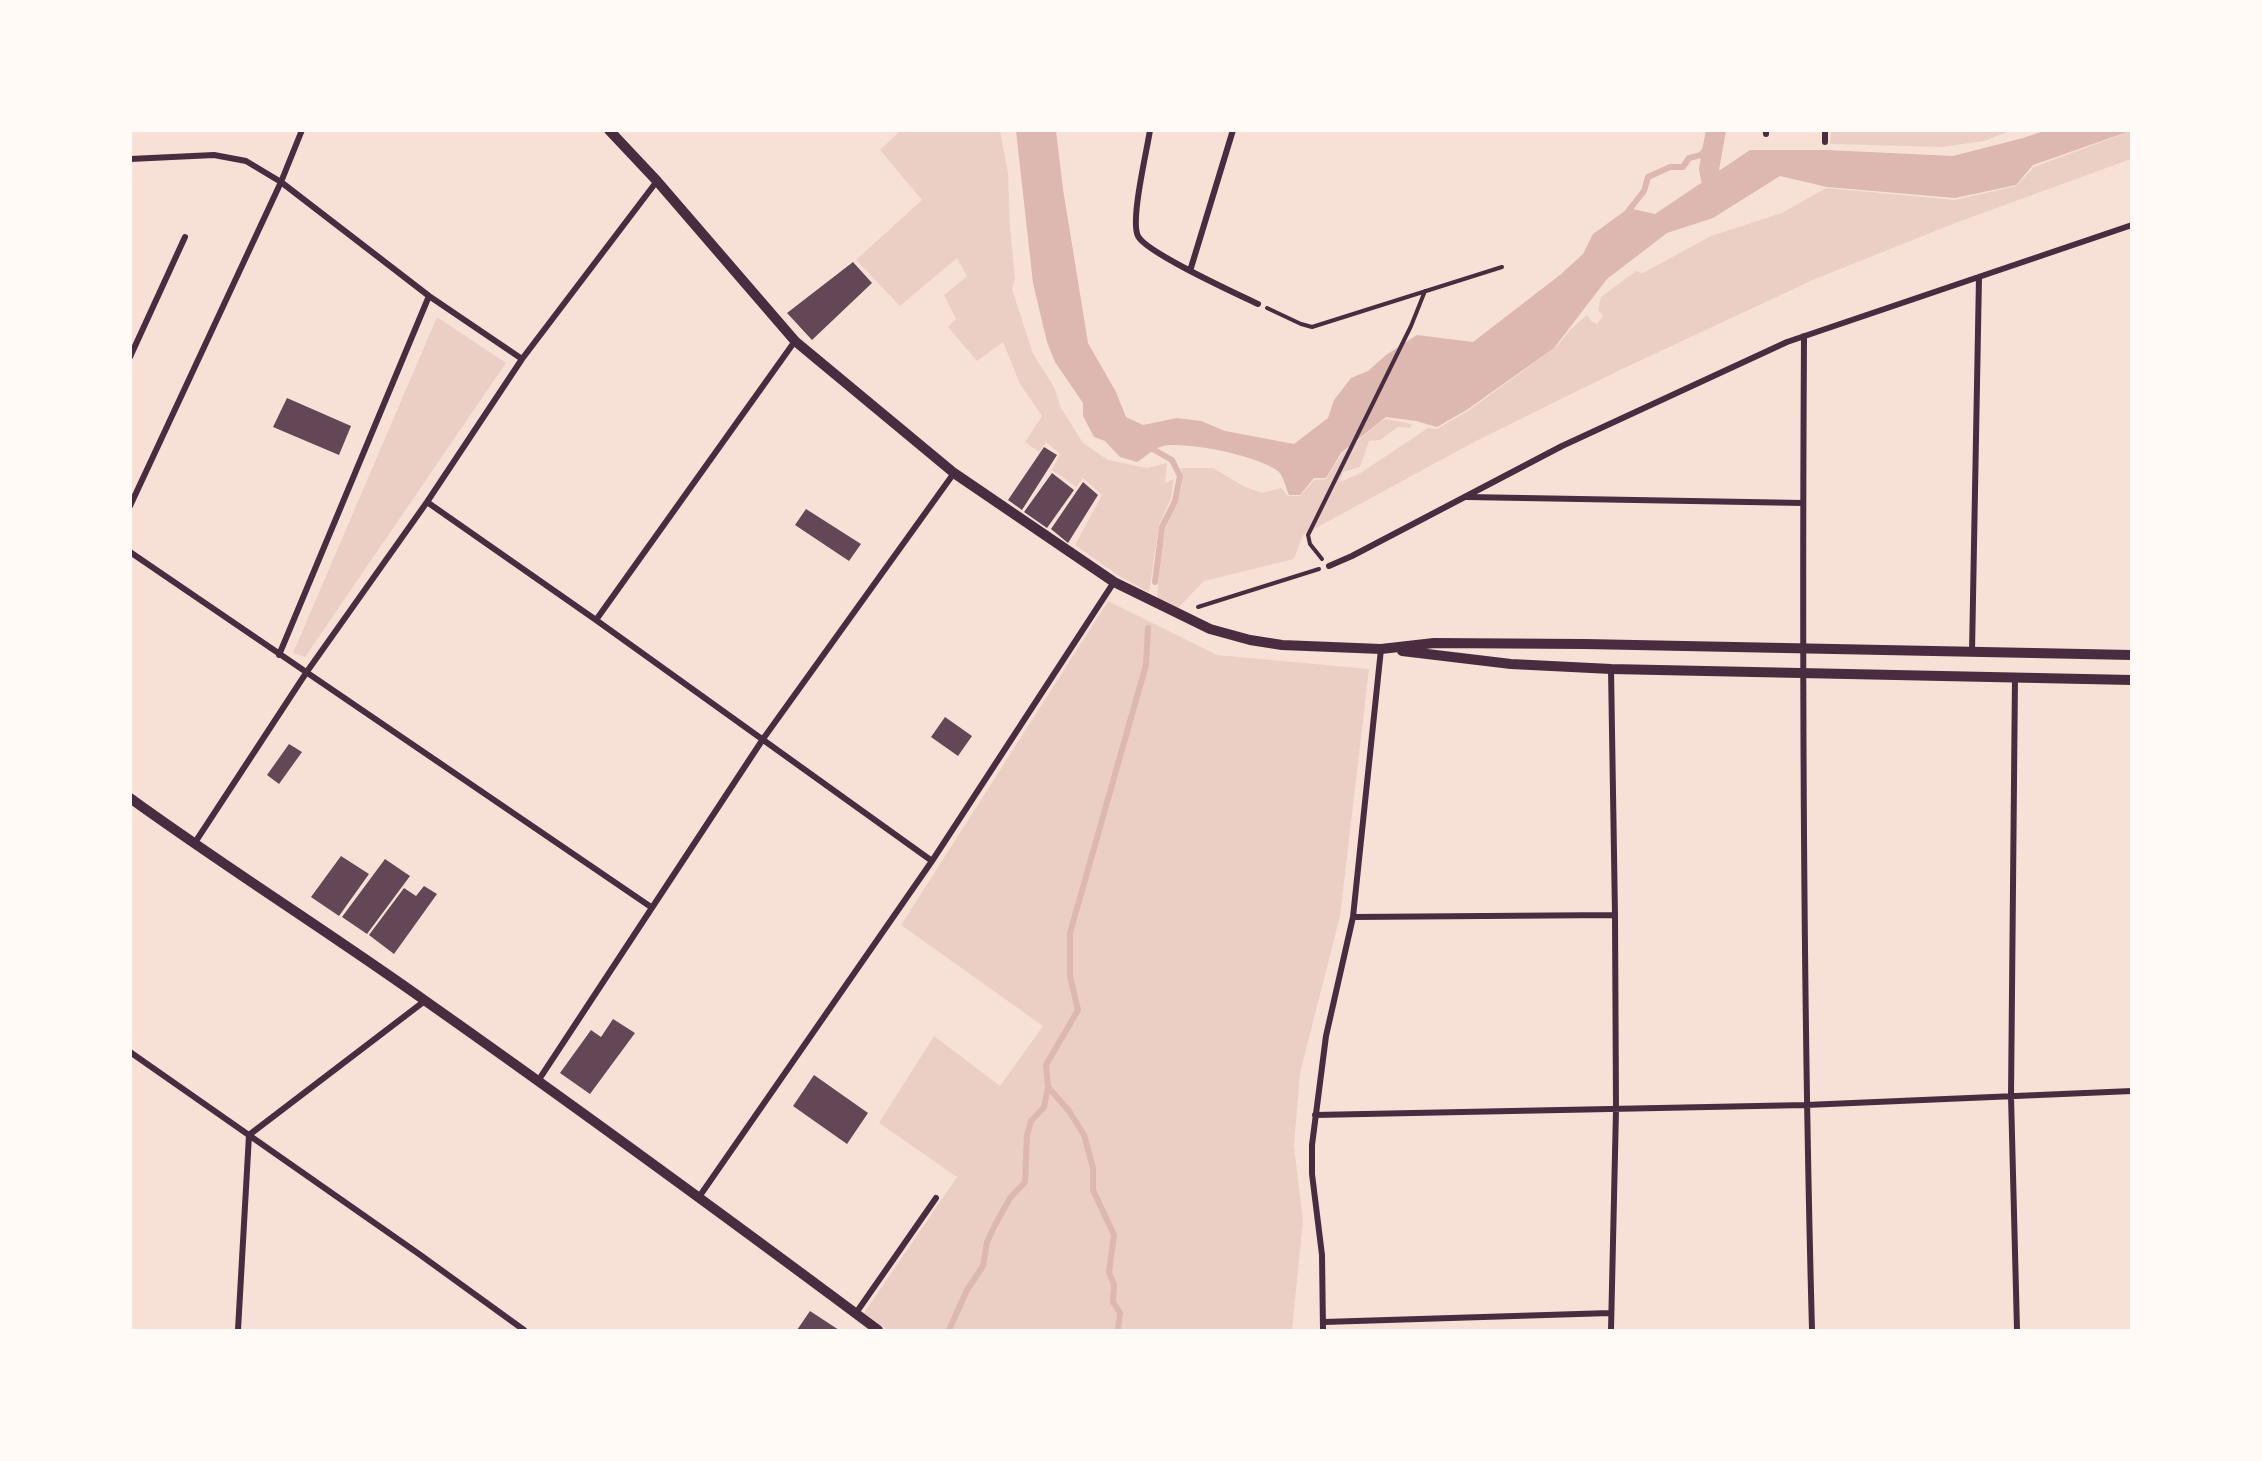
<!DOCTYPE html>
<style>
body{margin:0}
#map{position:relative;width:2262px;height:1461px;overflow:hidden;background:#f7e1d7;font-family:Barlow,sans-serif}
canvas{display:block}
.frame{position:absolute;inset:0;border:132px solid #fffaf5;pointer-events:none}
</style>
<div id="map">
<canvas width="2262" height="1461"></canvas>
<div class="frame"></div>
</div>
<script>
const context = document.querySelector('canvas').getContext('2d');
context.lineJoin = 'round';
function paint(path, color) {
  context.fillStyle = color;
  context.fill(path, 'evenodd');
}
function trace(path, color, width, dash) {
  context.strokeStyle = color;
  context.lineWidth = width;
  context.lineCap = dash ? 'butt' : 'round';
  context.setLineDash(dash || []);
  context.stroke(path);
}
paint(new Path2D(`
 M 901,130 L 1000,131 L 1008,173 L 1010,227 L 1015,279 L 1012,289 L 1033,354 L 1054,387 L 1061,408 L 1083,443 L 1108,460 L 1147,468 L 1167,463 L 1165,483 L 1174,479 L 1171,498 L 1159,525 L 1149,592 L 1119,576 L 1075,545 L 1102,495 L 1083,478 L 1076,487 L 1052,470 L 1060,454 L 1046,442 L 1039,452 L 1025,442 L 1042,416 L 1020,384 L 1003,342 L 977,361 L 948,327 L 956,319 L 944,295 L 967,276 L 957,258 L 900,306 L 856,260 L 922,200 L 880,150 Z
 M 1831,131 L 1831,130 L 2010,131 L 1984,141 L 1942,147 L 1830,144 Z
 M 2131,131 L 2131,159 L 1958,222 L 1815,279 L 1620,370 L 1474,442 L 1303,535 L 1294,559 L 1204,581 L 1178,608 L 1157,598 C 1159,576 1160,553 1165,531 C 1169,510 1188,491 1181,468 L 1213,468 L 1243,486 L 1262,493 L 1281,488 L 1288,496 L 1300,496 L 1314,480 L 1326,479 L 1342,454 L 1379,423 L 1386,419 L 1412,424 L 1410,428 L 1398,427 L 1380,440 L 1369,441 L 1360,467 L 1343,472 L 1340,482 L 1359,474 L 1428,428 L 1437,429 L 1468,411 L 1557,346 L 1570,330 L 1587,315 L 1591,321 L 1597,324 L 1603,316 L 1598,310 L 1601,297 L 1636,271 L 1643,273 L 1711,236 L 1782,213 L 1826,188 L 1955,200 L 2016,186 L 2034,167 Z
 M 437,317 L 506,363 L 305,657 L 293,653 Z
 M 1108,601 L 1217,655 L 1369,669 L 1340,916 L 1300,1073 L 1294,1146 L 1303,1221 L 1292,1330 L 888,1330 L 864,1313 L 957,1177 L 879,1123 L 934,1036 L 1000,1086 L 1043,1026 L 901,925 Z`), '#ebcfc5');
paint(new Path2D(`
 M 1016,131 L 1056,131 L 1063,189 L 1088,343 L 1116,392 L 1126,417 L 1143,425 L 1177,418 L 1201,421 L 1225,431 L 1294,444 L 1328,418 L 1334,400 L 1351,378 L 1368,371 L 1386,355 L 1417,335 L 1473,342 L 1560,275 L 1583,254 L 1593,234 L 1629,208 L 1655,214 L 1750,150 L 1827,150 L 1953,156 L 2023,138 L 2044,131 L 2130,131 L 2033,165 L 2016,185 L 1955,198 L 1827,187 L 1780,176 L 1713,218 L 1667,233 L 1607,279 L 1554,348 L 1468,409 L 1437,427 L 1416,421 L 1386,417 L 1341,453 L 1326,478 L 1314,478 L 1300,495 L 1289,495 C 1286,488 1284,479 1280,473 C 1265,457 1180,439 1160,447 C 1153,449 1144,458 1137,462 L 1120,457 L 1105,441 L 1094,437 L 1083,416 L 1083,403 L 1055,362 L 1047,342 L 1033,283 Z`), '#dcb8b0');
trace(new Path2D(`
 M 1626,214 L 1644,191 L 1648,177 L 1670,167 L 1683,167 L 1689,158 L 1701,155 L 1714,138
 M 1149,447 L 1172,460 L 1180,476 L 1175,501 L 1162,527 L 1155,582
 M 1048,1087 L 1069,1111 L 1084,1135 L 1093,1168 L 1093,1190 L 1114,1235 L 1109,1272 L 1114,1285 L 1113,1302 L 1120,1313 L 1118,1330
 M 949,1330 L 967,1290 L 983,1266 L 987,1242 L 995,1225 L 1010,1198 L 1025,1182 L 1027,1135 L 1031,1121 L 1044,1107 L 1048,1087 L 1046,1065 L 1078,1010 L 1070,976 L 1070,933 L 1146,665 L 1148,628`), '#dcb8b0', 6);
trace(new Path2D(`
 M 1712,184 L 1709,169 L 1716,130`), '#dcb8b0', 20);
paint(new Path2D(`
 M 853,262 L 872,283 L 812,340 L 787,313 Z
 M 287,398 L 351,426 L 339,455 L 273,427 Z
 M 1044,447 L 1057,455 L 1022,510 L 1008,500 Z
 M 1052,473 L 1074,490 L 1047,528 L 1024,512 Z
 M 1083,482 L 1098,495 L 1068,543 L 1051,529 Z
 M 806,509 L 861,544 L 849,561 L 795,525 Z
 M 945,717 L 972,736 L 958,756 L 931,737 Z
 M 289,744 L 302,752 L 279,784 L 267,775 Z
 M 341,856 L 369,874 L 339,916 L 311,897 Z
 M 385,859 L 410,876 L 367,934 L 342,917 Z
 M 424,886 L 437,894 L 394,954 L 369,935 L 404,888 L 416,896 Z
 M 613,1019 L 635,1033 L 590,1094 L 560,1073 L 591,1030 L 601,1037 Z
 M 814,1075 L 868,1113 L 847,1144 L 793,1106 Z
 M 810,1311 L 839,1330 L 797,1330 Z`), '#644757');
trace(new Path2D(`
 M 1267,308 L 1301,324 L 1312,327 L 1502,267
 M 1322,559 L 1310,544 L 1308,535 L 1411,326 L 1425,291
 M 1198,607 L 1319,569`), '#4a2c40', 4);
trace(new Path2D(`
 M 1150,130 C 1147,151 1130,220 1138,236 C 1145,252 1237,294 1258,304
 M 1766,134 L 1766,130
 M 1825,142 L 1825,130
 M 130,159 L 214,155 L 246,161 L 281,182 L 429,296 L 522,359
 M 1190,271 L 1233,130
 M 1804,336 C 1802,668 1803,999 1812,1330
 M 130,357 L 185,237
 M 1467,497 L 1803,503
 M 427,502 L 596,620 L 932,861
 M 130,506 L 281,182 L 302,130
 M 130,552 L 651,907
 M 1329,566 L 1352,556 L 1562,446 L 1787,342 L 2132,225
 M 596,620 L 795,341
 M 1972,652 L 1979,277
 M 279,655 L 429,296
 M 1611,669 L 1615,915 L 1616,1110 L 1611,1330
 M 2015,677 L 2011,1096 L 2017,1330
 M 194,844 L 306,673 L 427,502 L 522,359 L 657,181
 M 1353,917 L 1615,915
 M 130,1052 L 419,1254 L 524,1330
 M 538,1081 L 763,739 L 954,473
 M 1315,1115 L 1806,1105 L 2132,1091
 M 699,1197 L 932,861 L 1114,582
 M 856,1313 L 936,1198
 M 1324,1322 L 1610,1313
 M 238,1330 L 249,1135 L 426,1000
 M 1323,1330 L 1322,1255 L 1312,1174 L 1312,1145 L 1326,1036 L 1353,917 L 1381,649`), '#4a2c40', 6);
trace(new Path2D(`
 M 609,130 L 657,181 L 795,341 L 954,473 L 1114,582 L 1210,629 L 1250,640 L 1282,645 L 1381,649 L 1434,643 L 1585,644 L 2132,655
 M 1402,651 L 1511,664 L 1611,669 L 2132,680
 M 130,798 C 228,869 329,932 427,1002 C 579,1109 729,1219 878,1330`), '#4a2c40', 10);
</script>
